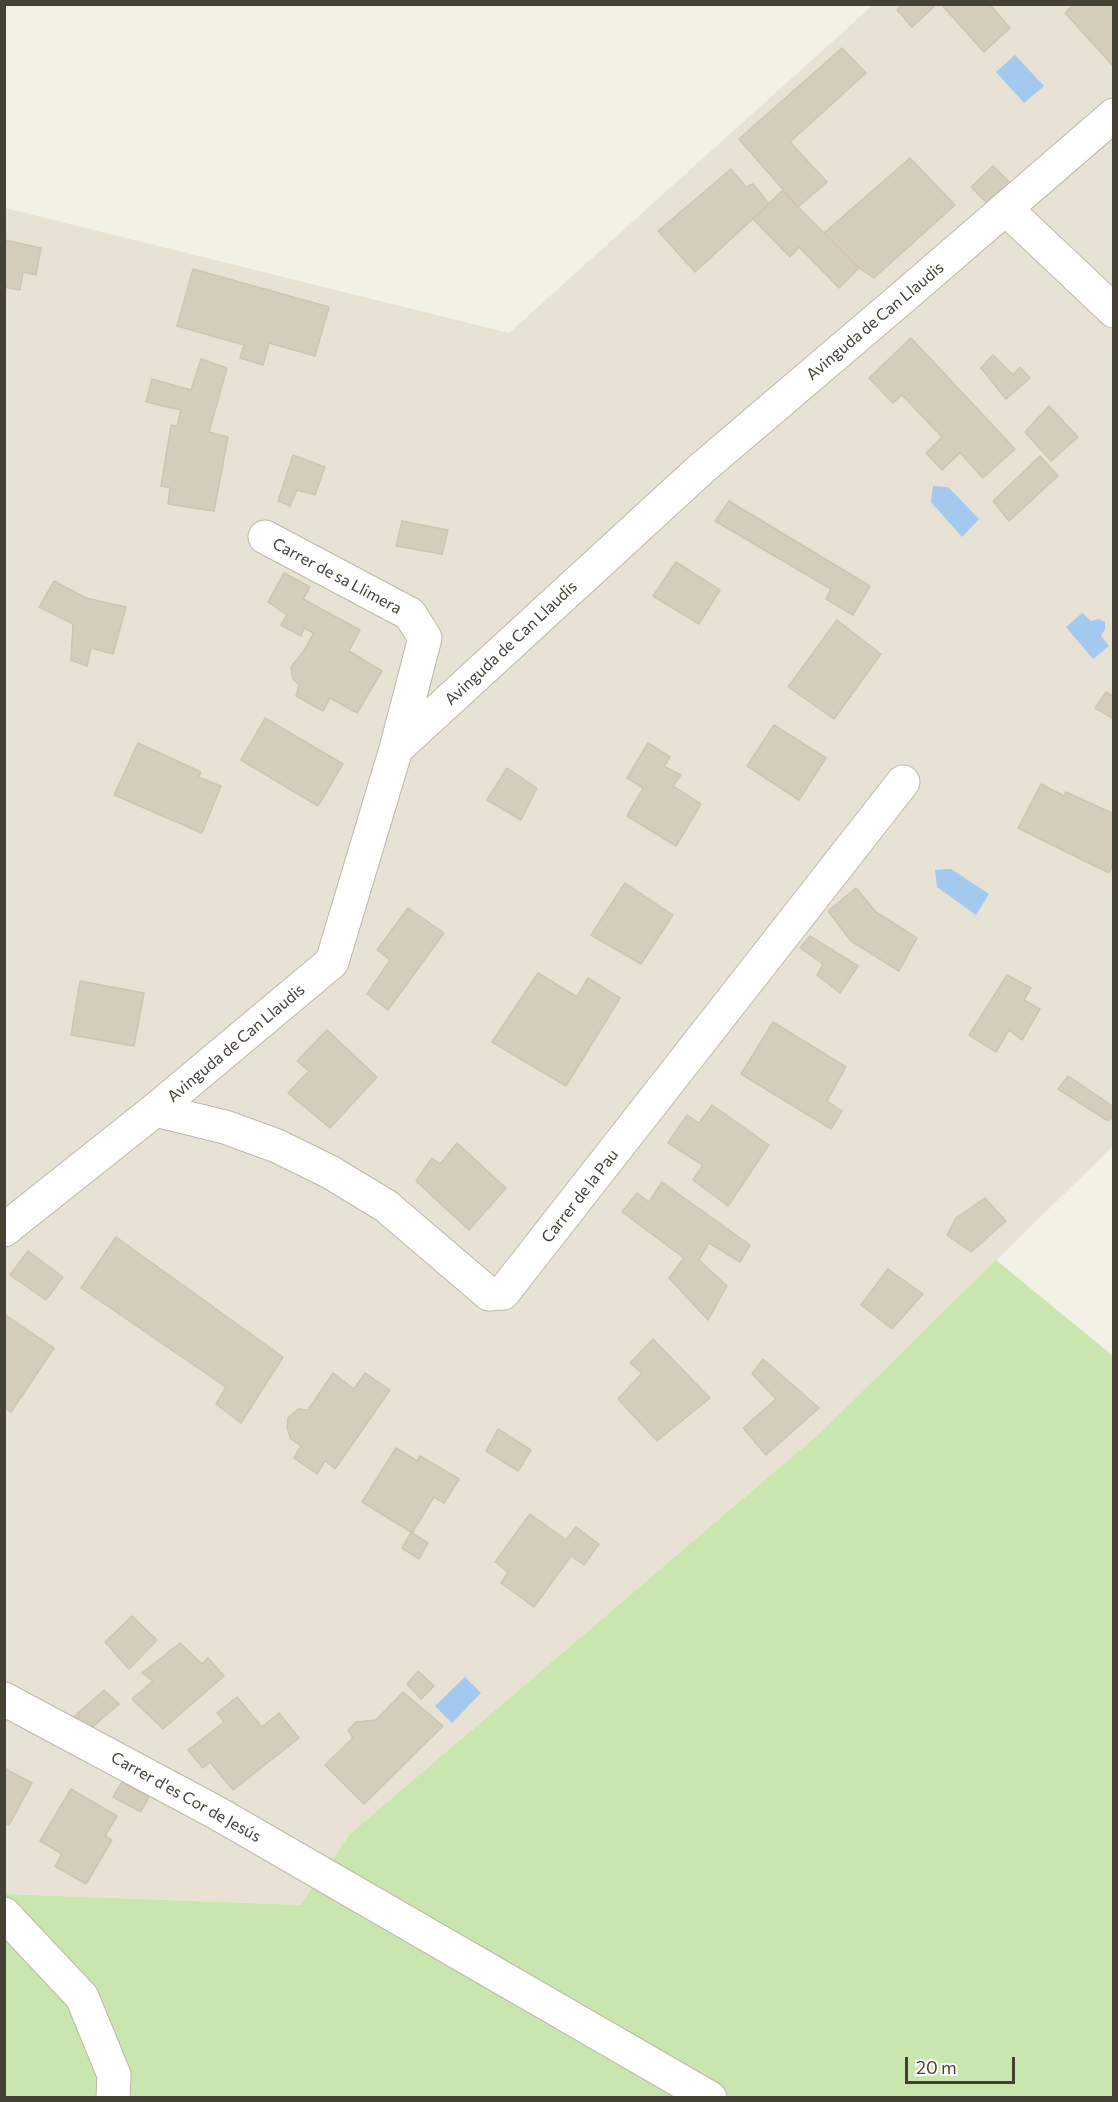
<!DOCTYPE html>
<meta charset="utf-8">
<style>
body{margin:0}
#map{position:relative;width:1118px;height:2102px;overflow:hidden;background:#f3f0e6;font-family:Commissioner,sans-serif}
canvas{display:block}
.frame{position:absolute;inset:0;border:6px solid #454135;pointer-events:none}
.scale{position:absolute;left:905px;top:2057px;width:110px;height:27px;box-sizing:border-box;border:3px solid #454135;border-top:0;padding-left:8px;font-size:18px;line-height:21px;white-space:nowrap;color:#454135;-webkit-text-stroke:4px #fff;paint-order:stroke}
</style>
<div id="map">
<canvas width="1118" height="2102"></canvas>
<div class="frame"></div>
<div class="scale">20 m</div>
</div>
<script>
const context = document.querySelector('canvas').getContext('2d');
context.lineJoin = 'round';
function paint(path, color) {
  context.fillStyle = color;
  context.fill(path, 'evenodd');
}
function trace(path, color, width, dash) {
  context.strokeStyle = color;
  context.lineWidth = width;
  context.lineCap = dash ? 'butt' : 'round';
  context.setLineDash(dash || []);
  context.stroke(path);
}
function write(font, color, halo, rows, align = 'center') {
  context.font = font + ' Commissioner,sans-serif';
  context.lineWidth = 4.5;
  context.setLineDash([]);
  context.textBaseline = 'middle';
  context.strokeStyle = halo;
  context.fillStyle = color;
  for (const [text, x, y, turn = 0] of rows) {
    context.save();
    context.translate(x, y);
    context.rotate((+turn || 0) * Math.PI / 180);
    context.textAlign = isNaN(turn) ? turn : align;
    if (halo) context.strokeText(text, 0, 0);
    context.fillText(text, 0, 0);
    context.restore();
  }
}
paint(new Path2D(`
 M 873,5 L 1113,5 L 1113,1146 L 820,1433 L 350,1834 L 300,1905 L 5,1894 L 5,208 L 509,333 Z`), '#e7e2d4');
paint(new Path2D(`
 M 996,1260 L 1113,1356 L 1113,2097 L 5,2098 L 5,1894 L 300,1905 L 350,1834 L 820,1433 Z`), '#c9e6af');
paint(new Path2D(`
 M 1015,55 L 1044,86 L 1024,103 L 996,72 Z
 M 933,486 L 948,487 L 979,519 L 962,537 L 931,502 Z
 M 1082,613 L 1091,621 L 1099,619 L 1105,622 L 1105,629 L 1101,636 L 1109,646 L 1093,659 L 1066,627 Z
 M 951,869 L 989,894 L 976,915 L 937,887 L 935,870 Z
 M 465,1677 L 481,1693 L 452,1723 L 435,1706 Z`), '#a3c9ef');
const building = new Path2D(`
 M 903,4 L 937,4 L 912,27 L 897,10 Z
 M 941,4 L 989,4 L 1010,28 L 984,52 Z
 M 1074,4 L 1114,4 L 1114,67 L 1065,13 Z
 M 842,48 L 866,73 L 790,142 L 827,182 L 798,207 L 739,139 Z
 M 910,158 L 955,205 L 874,278 L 859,268 L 824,233 Z
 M 993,166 L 1014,187 L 992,208 L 971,187 Z
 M 731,169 L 746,187 L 753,184 L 769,204 L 695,272 L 658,231 Z
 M 782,191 L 859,268 L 839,288 L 799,247 L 790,257 L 753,219 Z
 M 4,240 L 41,248 L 36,275 L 23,272 L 20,290 L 4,287 Z
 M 193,269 L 329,307 L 315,356 L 269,343 L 263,365 L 240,358 L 244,345 L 177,326 Z
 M 911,338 L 1015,449 L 983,478 L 960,453 L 942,470 L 926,453 L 942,437 L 902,395 L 893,403 L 869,378 Z
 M 993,355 L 1013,375 L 1020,367 L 1030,378 L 1006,399 L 981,368 Z
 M 201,359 L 227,368 L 209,432 L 228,437 L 214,511 L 168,504 L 170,488 L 161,486 L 171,425 L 177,426 L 181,410 L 146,402 L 152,379 L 191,390 Z
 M 1049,406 L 1078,437 L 1051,461 L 1025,432 Z
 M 293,455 L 325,467 L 315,495 L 297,490 L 290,506 L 278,501 Z
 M 1040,456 L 1058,476 L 1009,521 L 993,501 Z
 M 729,501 L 870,586 L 853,615 L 826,599 L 831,589 L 715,521 Z
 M 402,521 L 448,530 L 442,554 L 396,546 Z
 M 676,562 L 720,590 L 699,624 L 653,596 Z
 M 284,573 L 310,587 L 303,599 L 360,630 L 349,651 L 382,671 L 357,713 L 330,698 L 323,711 L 296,696 L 299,685 L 293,679 L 291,667 L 303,652 L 314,633 L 304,628 L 301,636 L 281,625 L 287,615 L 268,602 Z
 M 54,581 L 86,598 L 126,607 L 113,654 L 91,648 L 87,666 L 71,660 L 73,624 L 39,607 Z
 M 837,620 L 881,654 L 834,719 L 788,687 Z
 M 1106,692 L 1114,697 L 1114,719 L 1095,708 Z
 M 265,718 L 343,764 L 318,806 L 241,760 Z
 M 774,725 L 826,758 L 799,800 L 747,766 Z
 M 138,743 L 201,772 L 198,777 L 221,786 L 202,833 L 114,795 Z
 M 648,743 L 670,757 L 664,766 L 681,775 L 673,786 L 701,804 L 676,846 L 627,816 L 643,788 L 627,778 Z
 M 507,768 L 537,788 L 521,820 L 487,800 Z
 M 1041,784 L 1064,796 L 1066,792 L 1114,814 L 1114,863 L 1109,873 L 1018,828 Z
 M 625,883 L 673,915 L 641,964 L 591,935 Z
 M 856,888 L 876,912 L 917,938 L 899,971 L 851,941 L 828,911 Z
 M 408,908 L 444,933 L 388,1010 L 367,994 L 390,960 L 377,950 Z
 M 810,936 L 858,966 L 840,993 L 817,975 L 823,964 L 800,948 Z
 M 538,973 L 577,997 L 588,978 L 620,998 L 566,1086 L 492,1042 Z
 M 1007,975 L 1031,988 L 1024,1000 L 1040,1009 L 1022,1040 L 1009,1030 L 996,1052 L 969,1035 Z
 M 80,981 L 144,993 L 134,1046 L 71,1035 Z
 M 773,1022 L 846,1067 L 827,1101 L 842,1111 L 831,1129 L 741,1074 Z
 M 327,1030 L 377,1077 L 330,1128 L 288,1093 L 309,1071 L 297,1061 Z
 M 1068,1076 L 1114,1107 L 1114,1116 L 1108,1121 L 1058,1089 Z
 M 712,1105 L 769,1145 L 728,1206 L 693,1180 L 703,1165 L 668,1143 L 687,1115 L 699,1123 Z
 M 457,1143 L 506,1188 L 469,1230 L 416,1181 L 432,1158 L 440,1164 Z
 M 662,1182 L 750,1245 L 740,1262 L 709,1243 L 699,1260 L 727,1286 L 708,1320 L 669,1278 L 684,1258 L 622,1212 L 637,1193 L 649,1202 Z
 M 985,1198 L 1006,1221 L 971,1252 L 947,1235 L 956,1218 Z
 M 116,1237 L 283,1357 L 241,1423 L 216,1404 L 226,1387 L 81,1288 Z
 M 28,1251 L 63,1277 L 46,1300 L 10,1275 Z
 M 888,1269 L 923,1294 L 892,1329 L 861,1305 Z
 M 4,1314 L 54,1348 L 11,1412 L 4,1407 Z
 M 653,1339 L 710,1398 L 657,1441 L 618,1399 L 642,1373 L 630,1363 Z
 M 763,1359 L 819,1408 L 766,1455 L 743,1428 L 776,1399 L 752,1374 Z
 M 333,1373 L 354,1389 L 365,1373 L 390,1390 L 335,1469 L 325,1461 L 317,1474 L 294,1458 L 301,1446 L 291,1439 L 287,1428 L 288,1418 L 298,1409 L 308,1410 Z
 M 498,1429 L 531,1450 L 518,1471 L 486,1451 Z
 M 396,1448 L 417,1461 L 420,1456 L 459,1479 L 444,1503 L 434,1497 L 412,1533 L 428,1543 L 419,1559 L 402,1548 L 411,1532 L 362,1502 Z
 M 530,1514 L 566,1540 L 576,1527 L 599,1544 L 584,1565 L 571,1556 L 534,1607 L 501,1583 L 508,1572 L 495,1562 Z
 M 132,1616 L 157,1640 L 129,1669 L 105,1642 Z
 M 180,1643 L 202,1664 L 208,1658 L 224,1676 L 163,1729 L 132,1699 L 153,1681 L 142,1673 Z
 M 418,1671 L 434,1686 L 421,1699 L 407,1684 Z
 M 104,1690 L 119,1704 L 88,1731 L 68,1722 Z
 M 403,1692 L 443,1726 L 364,1804 L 325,1765 L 353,1738 L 348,1730 L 356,1722 L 376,1720 Z
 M 237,1697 L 262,1727 L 279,1713 L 299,1738 L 233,1790 L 210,1762 L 203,1768 L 188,1750 L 224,1722 L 217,1713 Z
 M 4,1768 L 32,1783 L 9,1825 L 4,1822 Z
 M 122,1782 L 149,1797 L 141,1812 L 113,1797 Z
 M 71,1789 L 117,1816 L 105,1836 L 112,1840 L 86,1884 L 55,1866 L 62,1854 L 40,1841 Z`);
paint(building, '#d4cdbc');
trace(building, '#cfc5af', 1.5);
const minor = new Path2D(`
 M 1006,209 L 1114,311
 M 265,537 L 410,614 L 425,638 L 396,749
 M 155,1110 L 225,1127 L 277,1146 L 330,1172 L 386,1206 L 489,1294 L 503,1293 L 903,782
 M 4,1230 L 155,1110 L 332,962 L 396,749 L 701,469 L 902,298 L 1114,115
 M 4,1699 L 217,1813 L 710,2098
 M 4,1914 L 82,1997 L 114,2075 L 113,2098`);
trace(minor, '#beb8a9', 35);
trace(minor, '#fff', 33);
write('16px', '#454135', '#fff', [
 ["Avinguda de Can Llaudis",875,321,-40],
 ["Carrer de sa Llimera",337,576,28],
 ["Avinguda de Can Llaudis",511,643,-43],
 ["Avinguda de Can Llaudis",236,1043,-40],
 ["Carrer de la Pau",580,1196,-52],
 ["Carrer d'es Cor de Jesús",186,1797,29]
]);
</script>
